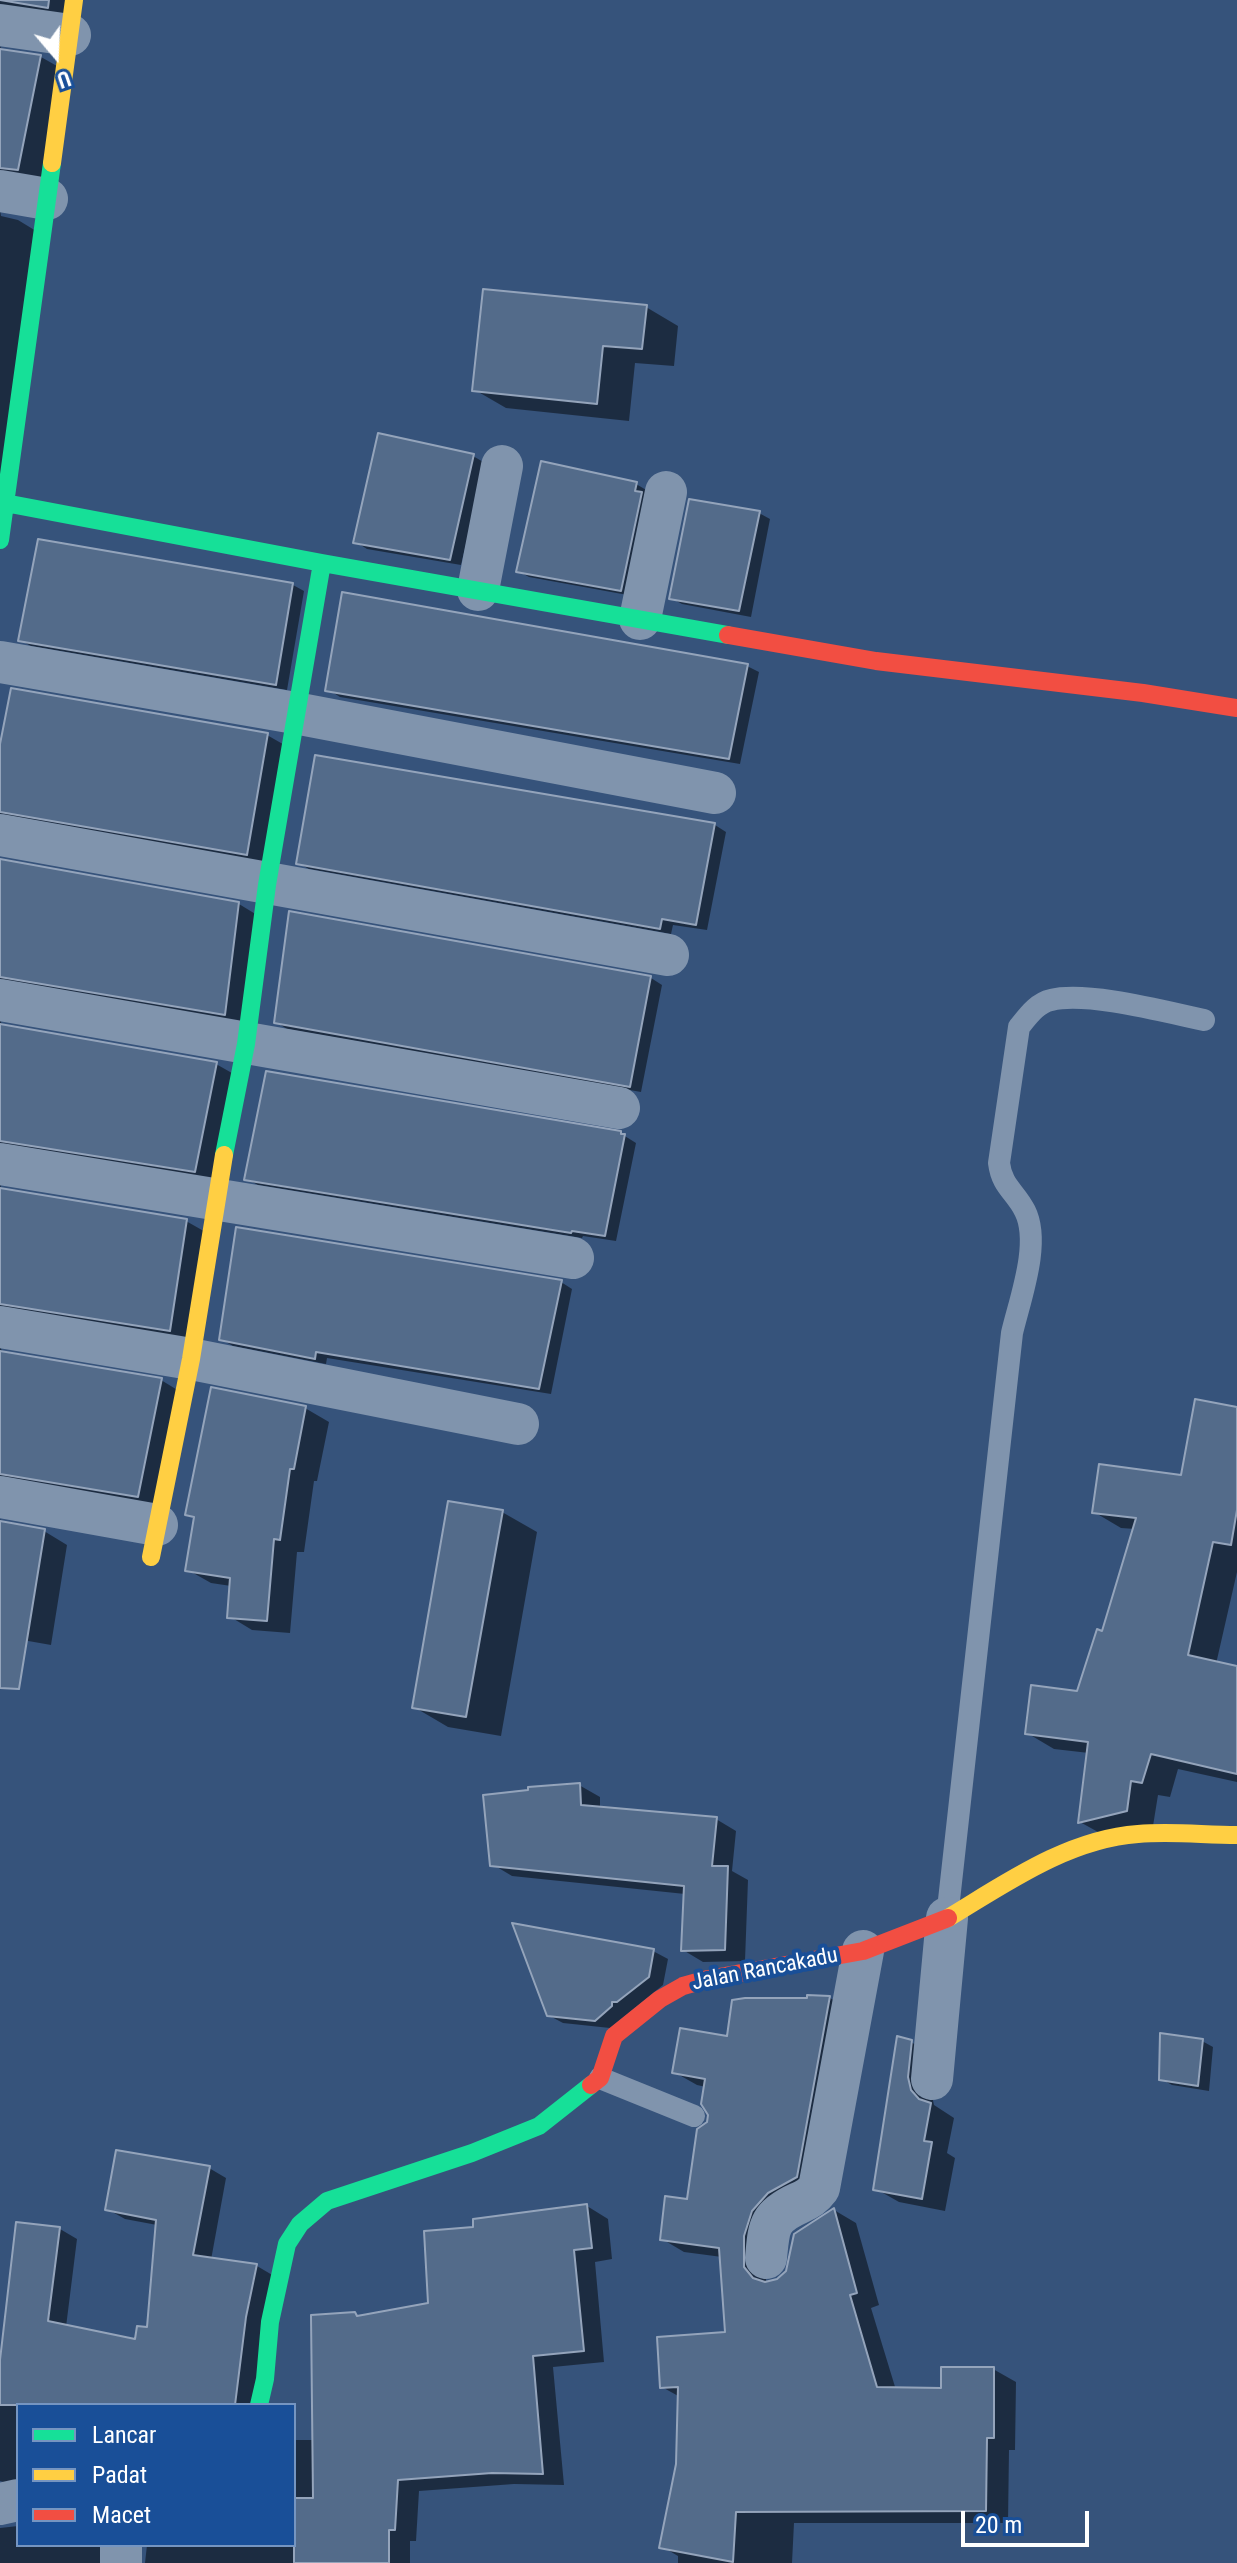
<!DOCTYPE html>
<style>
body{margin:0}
#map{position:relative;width:1237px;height:2563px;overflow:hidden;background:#36537b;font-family:"Roboto Condensed",sans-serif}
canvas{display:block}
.legend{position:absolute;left:16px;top:2403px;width:280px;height:144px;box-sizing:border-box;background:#194f98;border:2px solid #7595c1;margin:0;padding:10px 14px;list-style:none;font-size:24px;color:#fff}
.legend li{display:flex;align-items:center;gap:16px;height:40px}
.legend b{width:40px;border:2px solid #7595c1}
.north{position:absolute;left:16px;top:16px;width:80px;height:80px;-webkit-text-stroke:6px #194f98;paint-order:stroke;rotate:161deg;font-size:22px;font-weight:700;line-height:32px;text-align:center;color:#fff}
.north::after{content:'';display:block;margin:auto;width:28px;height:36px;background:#fff;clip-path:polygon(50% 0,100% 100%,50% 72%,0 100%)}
.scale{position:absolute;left:961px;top:2511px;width:128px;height:36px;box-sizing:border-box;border:4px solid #fff;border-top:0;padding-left:10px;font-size:24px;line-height:28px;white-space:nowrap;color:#fff;-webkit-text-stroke:6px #194f98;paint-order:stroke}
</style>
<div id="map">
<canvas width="1237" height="2563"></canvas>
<ul class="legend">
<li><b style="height:10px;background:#16e098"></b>Lancar</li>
<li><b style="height:10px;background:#ffcf43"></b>Padat</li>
<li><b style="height:10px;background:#f24e42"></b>Macet</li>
</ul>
<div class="north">U</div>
<div class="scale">20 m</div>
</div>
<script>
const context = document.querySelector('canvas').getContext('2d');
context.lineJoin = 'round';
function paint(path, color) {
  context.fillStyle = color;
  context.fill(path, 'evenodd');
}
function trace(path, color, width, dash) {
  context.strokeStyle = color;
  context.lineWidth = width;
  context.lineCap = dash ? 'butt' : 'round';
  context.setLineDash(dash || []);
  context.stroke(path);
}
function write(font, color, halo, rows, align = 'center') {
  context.font = font + ' "Roboto Condensed",sans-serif';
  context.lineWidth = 8;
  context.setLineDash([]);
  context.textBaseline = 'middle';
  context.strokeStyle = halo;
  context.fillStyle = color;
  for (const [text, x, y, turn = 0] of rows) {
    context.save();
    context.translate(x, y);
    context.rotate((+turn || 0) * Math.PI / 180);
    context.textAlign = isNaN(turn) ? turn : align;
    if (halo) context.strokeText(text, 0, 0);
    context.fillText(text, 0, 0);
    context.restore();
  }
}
paint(new Path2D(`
 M 0,0 L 75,0 L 71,20 L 0,33 Z
 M 0,46 L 3,52 L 41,57 L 64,70 L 41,182 L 0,198 Z
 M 0,209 L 1,216 L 18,220 L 41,234 L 0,488 Z
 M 646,307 L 678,326 L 674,366 L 635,363 L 629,421 L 506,408 L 475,390 Z
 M 473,456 L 485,463 L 461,565 L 367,549 L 356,542 Z
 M 636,484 L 648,491 L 633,596 L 529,577 L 518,571 Z
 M 759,513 L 770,519 L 751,617 L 682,604 L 671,598 Z
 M 293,585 L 304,591 L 287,690 L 31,646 L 20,640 Z
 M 747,666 L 759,672 L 740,764 L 340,697 L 329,690 Z
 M 267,735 L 288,747 L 268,866 L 0,823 L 0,751 Z
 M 316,758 L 715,825 L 726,832 L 707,930 L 673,925 L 671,934 L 309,869 L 298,863 Z
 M 0,861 L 239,904 L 262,918 L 248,1027 L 0,1008 Z
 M 290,914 L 651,978 L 662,985 L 641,1092 L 287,1029 L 276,1022 Z
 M 0,1020 L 3,1027 L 216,1064 L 239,1077 L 218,1184 L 0,1171 Z
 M 620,1133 L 636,1143 L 616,1241 L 583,1236 L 582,1238 L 258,1185 L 247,1179 Z
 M 0,1182 L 1,1188 L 186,1221 L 209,1234 L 193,1343 L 0,1334 Z
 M 561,1282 L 572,1289 L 551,1394 L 327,1358 L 326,1364 L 233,1346 L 221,1339 Z
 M 0,1346 L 3,1354 L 161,1380 L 184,1394 L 161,1509 L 0,1504 Z
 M 305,1408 L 329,1422 L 317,1481 L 314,1481 L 304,1552 L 297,1552 L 290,1633 L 252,1630 L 229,1616 L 231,1586 L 211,1583 L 188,1570 L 196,1519 L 187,1514 Z
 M 1237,1409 L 1237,1572 L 1216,1664 L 1237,1668 L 1237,1782 L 1178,1769 L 1170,1797 L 1158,1795 L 1153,1826 L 1107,1837 L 1080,1822 L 1089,1753 L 1054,1749 L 1027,1733 L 1079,1693 L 1104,1633 L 1135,1529 L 1121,1528 L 1094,1512 L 1183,1477 Z
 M 502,1512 L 537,1532 L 501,1736 L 448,1727 L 414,1707 Z
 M 0,1519 L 3,1524 L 44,1531 L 67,1545 L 51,1645 L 0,1636 Z
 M 579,1785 L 600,1797 L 600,1809 L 716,1819 L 736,1831 L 732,1871 L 748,1880 L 745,1961 L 703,1962 L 683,1950 L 685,1894 L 512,1876 L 492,1864 Z
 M 653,1951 L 668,1959 L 663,1985 L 610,2028 L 563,2023 L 548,2015 Z
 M 830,1998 L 852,2010 L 819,2190 L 766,2249 L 766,2282 L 778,2281 L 788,2272 L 834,2210 L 856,2223 L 879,2305 L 871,2308 L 896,2390 L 943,2390 L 993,2369 L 1016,2382 L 1015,2450 L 1009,2450 L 1008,2523 L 794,2523 L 792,2563 L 678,2563 L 678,2556 L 661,2546 L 678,2464 L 680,2397 L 662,2387 L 728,2334 L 722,2257 L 684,2252 L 662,2239 L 689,2201 L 710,2114 L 706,2087 L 697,2085 L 674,2072 L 729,2039 L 734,2002 Z
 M 1202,2041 L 1213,2047 L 1209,2091 L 1172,2085 L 1161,2079 Z
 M 911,2042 L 934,2056 L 931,2091 L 934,2105 L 954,2118 L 947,2153 L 955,2158 L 945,2211 L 899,2202 L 876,2189 Z
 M 209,2168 L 226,2178 L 211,2260 L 257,2266 L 274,2276 L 252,2405 L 18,2405 L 18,2486 L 0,2481 L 0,2376 L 60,2229 L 77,2239 L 66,2327 L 136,2342 L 149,2330 L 157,2225 L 125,2219 L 107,2209 Z
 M 587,2206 L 608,2219 L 612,2259 L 595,2262 L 604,2362 L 553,2367 L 564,2485 L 514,2484 L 419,2491 L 416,2541 L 410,2541 L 410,2563 L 145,2563 L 147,2545 L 294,2545 L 294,2440 L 312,2440 L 313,2317 L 355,2314 L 361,2317 L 430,2304 L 476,2228 Z
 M 18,2526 L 18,2545 L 121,2545 L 118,2563 L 0,2563 L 0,2528 Z`), '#0007');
const building = new Path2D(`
 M 0,0 L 49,0 L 48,8 Z
 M 0,49 L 41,55 L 18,170 L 0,168 Z
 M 483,289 L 647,305 L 642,349 L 603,346 L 597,404 L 472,391 Z
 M 378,433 L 474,454 L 450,560 L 353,543 Z
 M 541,461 L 637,482 L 635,491 L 642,492 L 621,591 L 516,572 Z
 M 689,499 L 760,511 L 739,611 L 669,599 Z
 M 38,539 L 293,583 L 276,685 L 18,641 Z
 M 342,592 L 748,664 L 729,759 L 325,691 Z
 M 11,688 L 268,733 L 247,855 L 0,812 L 0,744 Z
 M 315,755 L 715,823 L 696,925 L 662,919 L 660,929 L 296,864 Z
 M 0,859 L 239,902 L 225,1015 L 0,977 Z
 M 289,911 L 651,976 L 630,1087 L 274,1023 Z
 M 0,1024 L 217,1062 L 195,1172 L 0,1141 Z
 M 266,1071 L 621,1131 L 621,1134 L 625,1134 L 605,1236 L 572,1231 L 571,1233 L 244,1180 Z
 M 0,1188 L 187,1219 L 170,1331 L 0,1304 Z
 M 236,1227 L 562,1280 L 539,1389 L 316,1352 L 315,1359 L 219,1340 Z
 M 0,1351 L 162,1378 L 138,1497 L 0,1474 Z
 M 211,1387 L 306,1406 L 294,1469 L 290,1469 L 280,1540 L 274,1539 L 267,1621 L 227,1618 L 230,1578 L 185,1571 L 194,1517 L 185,1515 Z
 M 1195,1399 L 1237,1407 L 1237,1510 L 1231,1545 L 1213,1542 L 1188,1655 L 1237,1666 L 1237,1774 L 1151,1754 L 1142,1783 L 1131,1781 L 1127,1811 L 1078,1823 L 1088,1742 L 1025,1734 L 1031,1685 L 1077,1691 L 1097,1629 L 1102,1631 L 1136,1518 L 1092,1513 L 1099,1464 L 1181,1475 Z
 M 448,1501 L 503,1510 L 466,1717 L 412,1708 Z
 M 0,1521 L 45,1529 L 19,1689 L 0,1688 Z
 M 580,1783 L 581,1805 L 717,1817 L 712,1866 L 728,1866 L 725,1950 L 681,1951 L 684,1886 L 490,1866 L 483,1795 L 528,1790 L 528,1787 Z
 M 512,1923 L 654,1949 L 649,1977 L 617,2002 L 612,2002 L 612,2006 L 595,2021 L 547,2016 Z
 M 807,1995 L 830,1996 L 797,2177 L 768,2193 L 752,2211 L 744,2236 L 744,2267 L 753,2278 L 765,2282 L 777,2279 L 786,2271 L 794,2234 L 834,2208 L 857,2293 L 850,2295 L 877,2387 L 941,2388 L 941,2367 L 994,2367 L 994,2438 L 987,2438 L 986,2511 L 736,2512 L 733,2562 L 659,2548 L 676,2464 L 678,2387 L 660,2388 L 657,2337 L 725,2332 L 719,2248 L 660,2240 L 665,2196 L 687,2199 L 697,2129 L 707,2122 L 708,2115 L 701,2104 L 705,2079 L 672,2073 L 680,2028 L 727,2036 L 732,2000 L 745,1998 L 807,1998 Z
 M 1160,2033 L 1203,2039 L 1198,2086 L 1159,2080 Z
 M 897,2036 L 912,2040 L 908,2077 L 911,2090 L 919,2099 L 931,2103 L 924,2141 L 932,2142 L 922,2199 L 873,2190 Z
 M 116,2150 L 210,2166 L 193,2255 L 257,2264 L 246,2317 L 235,2405 L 0,2405 L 0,2360 L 16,2222 L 60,2227 L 48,2321 L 135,2339 L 137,2326 L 147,2327 L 156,2220 L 105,2210 Z
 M 587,2204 L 592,2248 L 574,2250 L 584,2351 L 533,2356 L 543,2474 L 492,2473 L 398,2480 L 395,2530 L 389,2530 L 389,2563 L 294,2563 L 294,2498 L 313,2498 L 311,2315 L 355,2312 L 357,2316 L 428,2303 L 424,2231 L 473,2227 L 473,2219 Z`);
paint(building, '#536b8a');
trace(building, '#94a4bb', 2);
trace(new Path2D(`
 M 947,1918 L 1012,1333 C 1020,1299 1041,1243 1025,1211 C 1015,1191 1002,1187 999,1163 L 1019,1027 C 1028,1016 1037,1003 1051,1000 C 1087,991 1166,1012 1204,1020
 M 600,2078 L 694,2116`), '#8094ad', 22);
trace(new Path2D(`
 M 0,25 L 70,35
 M 0,191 L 47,199
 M 478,590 L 502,466
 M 640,619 L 666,492
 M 0,662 L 295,713 L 715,793
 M 0,835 L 668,955
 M 0,1000 L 619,1108
 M 0,1164 L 573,1258
 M 0,1327 L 191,1359 L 518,1424
 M 0,1497 L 157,1525
 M 932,2079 L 947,1918
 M 766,2258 C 769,2227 768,2217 799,2203 C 808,2199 813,2196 819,2188 L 863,1951
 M 0,2504 L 18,2500
 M 121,2563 L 121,2545`), '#8094ad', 42);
trace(new Path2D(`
 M 5,503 L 322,563 L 728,635
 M 0,540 L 52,163
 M 224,1155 L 246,1044 L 267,885 L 322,563
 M 259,2405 L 265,2379 L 270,2322 L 287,2244 L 300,2224 L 327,2201 L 472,2153 L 539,2126 L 591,2085`), '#16e098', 18);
trace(new Path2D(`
 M 52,163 L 74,0
 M 151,1557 L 191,1359 L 224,1155
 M 948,1918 C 1006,1883 1068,1839 1138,1834 C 1171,1831 1204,1835 1237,1835`), '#ffcf43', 18);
trace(new Path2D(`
 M 728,635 L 876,661 L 1143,693 L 1237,708
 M 591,2085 L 600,2078 L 614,2036 L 660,1999 L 683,1986 L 708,1979 L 863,1951 L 948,1918`), '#f24e42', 18);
write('22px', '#fff', '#194f98', [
 ["Jalan Rancakadu",765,1970,-11]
]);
</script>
